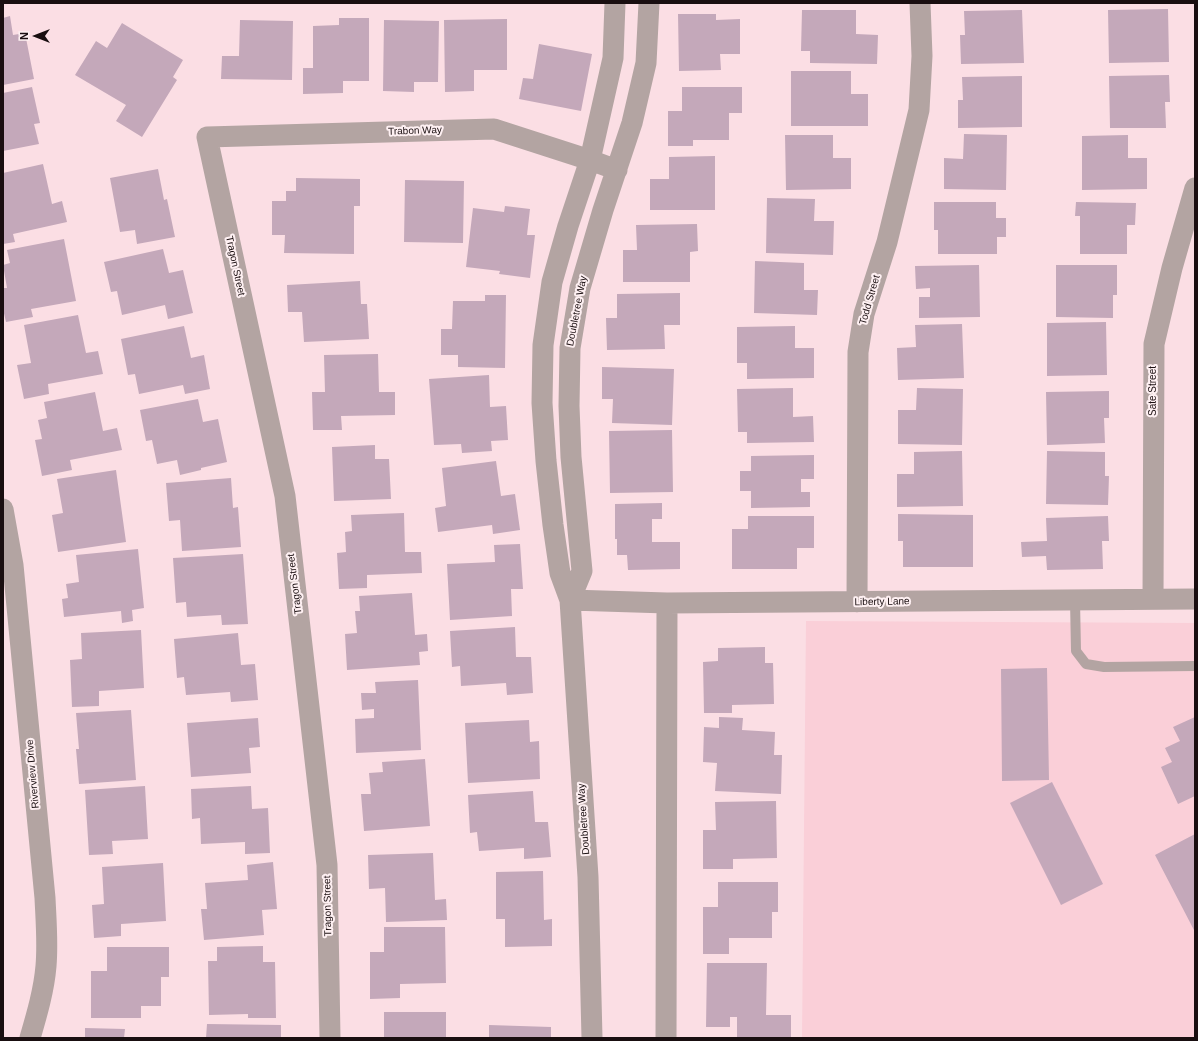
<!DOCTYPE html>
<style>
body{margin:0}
#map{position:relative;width:1198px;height:1041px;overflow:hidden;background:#fbdee4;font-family:Helvetica,sans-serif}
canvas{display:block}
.frame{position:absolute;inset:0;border:4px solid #190e10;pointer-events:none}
.north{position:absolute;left:16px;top:16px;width:40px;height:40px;-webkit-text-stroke:3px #fef0f2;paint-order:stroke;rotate:270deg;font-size:11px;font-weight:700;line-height:16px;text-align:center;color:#190e10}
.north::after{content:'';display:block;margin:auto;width:14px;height:18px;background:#190e10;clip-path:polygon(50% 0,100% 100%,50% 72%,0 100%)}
</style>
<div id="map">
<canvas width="1198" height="1041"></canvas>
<div class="frame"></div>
<div class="north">N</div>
</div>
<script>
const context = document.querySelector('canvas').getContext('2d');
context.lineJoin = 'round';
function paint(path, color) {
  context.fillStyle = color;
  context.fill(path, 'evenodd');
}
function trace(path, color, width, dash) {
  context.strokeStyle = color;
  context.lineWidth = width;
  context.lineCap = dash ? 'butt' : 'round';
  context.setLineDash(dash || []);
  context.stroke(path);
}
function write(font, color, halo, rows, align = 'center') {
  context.font = font + ' Helvetica,sans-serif';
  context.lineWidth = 4;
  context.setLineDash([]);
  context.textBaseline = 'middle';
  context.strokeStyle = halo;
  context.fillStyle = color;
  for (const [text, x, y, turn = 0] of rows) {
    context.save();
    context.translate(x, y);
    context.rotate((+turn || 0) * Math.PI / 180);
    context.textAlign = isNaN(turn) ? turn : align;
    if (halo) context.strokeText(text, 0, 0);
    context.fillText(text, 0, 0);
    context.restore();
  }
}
paint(new Path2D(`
 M 806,621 L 1195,623 L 1195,1038 L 802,1038 Z`), '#facfd8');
paint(new Path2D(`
 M 1168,9 L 1169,62 L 1109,63 L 1108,10 Z
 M 802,10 L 856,10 L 856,34 L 878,35 L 877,64 L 810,63 L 810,51 L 801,51 Z
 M 1022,10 L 1024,63 L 961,64 L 960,35 L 965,35 L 964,11 Z
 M 678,14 L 716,14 L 716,20 L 740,19 L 740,54 L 720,54 L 721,70 L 679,71 Z
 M 10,16 L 13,35 L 25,33 L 34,79 L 3,85 L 3,18 Z
 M 339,18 L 369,18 L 369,81 L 343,81 L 343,93 L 303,94 L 303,68 L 313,68 L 313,26 L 339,25 Z
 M 507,19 L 507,70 L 474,70 L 474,91 L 445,92 L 444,20 Z
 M 240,20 L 293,21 L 292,80 L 221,79 L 222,56 L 239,56 Z
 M 384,20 L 439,21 L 438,82 L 414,82 L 414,92 L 383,91 Z
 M 122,23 L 183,60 L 173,77 L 177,80 L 142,137 L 116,121 L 126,105 L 75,75 L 96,41 L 107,48 Z
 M 539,44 L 592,54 L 581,111 L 519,99 L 523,78 L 533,79 Z
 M 791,71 L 851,71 L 851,94 L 868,94 L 868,126 L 791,126 Z
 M 1169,75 L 1170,102 L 1165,102 L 1166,128 L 1110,128 L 1109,76 Z
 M 1022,76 L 1022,127 L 958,128 L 958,100 L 963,100 L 962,77 Z
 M 32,87 L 40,123 L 34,124 L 39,144 L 3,151 L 3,93 Z
 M 682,87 L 742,87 L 742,113 L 729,113 L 729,140 L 693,140 L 693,146 L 668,146 L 668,111 L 682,111 Z
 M 964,134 L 1007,135 L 1006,190 L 944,189 L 944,158 L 963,159 Z
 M 785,135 L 833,135 L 833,158 L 851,158 L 851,189 L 786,190 Z
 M 1128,135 L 1128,158 L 1147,158 L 1147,189 L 1082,190 L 1082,136 Z
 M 715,156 L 715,210 L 650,210 L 650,179 L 669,179 L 669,157 Z
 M 43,164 L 52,204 L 62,201 L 67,222 L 13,234 L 15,242 L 3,244 L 3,173 Z
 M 158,169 L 164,200 L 167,199 L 175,237 L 137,244 L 135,230 L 120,232 L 110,178 Z
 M 296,178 L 360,179 L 360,206 L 354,206 L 354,254 L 284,253 L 285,235 L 272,235 L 272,201 L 286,201 L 286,191 L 296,191 Z
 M 405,180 L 464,181 L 463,243 L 404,242 Z
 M 767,198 L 815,199 L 814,221 L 834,221 L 833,255 L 766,253 Z
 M 934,202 L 996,202 L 996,218 L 1006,218 L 1006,237 L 997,237 L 997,254 L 938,254 L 938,230 L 934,230 Z
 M 1076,202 L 1136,203 L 1135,225 L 1127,225 L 1127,254 L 1080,254 L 1080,216 L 1075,216 Z
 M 505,206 L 530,209 L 527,235 L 535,235 L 530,278 L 499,274 L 500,271 L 466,267 L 473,208 L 504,212 Z
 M 697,224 L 698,251 L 690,252 L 690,282 L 623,282 L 623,250 L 637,250 L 636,225 Z
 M 64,239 L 76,301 L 31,309 L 33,317 L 6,322 L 3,309 L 3,288 L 7,288 L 3,265 L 10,263 L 7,250 Z
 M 163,249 L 169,273 L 183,270 L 193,313 L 168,319 L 165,305 L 122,315 L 117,291 L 111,292 L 104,262 Z
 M 755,261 L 804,263 L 804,290 L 818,290 L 817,315 L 754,313 Z
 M 979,265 L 980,317 L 919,318 L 919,297 L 930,297 L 930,288 L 916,289 L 915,266 Z
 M 1056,265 L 1117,265 L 1117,295 L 1113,295 L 1113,318 L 1056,317 Z
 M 360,281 L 361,304 L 367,304 L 369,339 L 304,342 L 302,312 L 288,312 L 287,285 Z
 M 680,293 L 680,325 L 664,325 L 665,349 L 607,350 L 606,318 L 617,318 L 617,294 Z
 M 485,295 L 506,295 L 505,368 L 458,367 L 458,355 L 441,355 L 441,329 L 452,329 L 453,301 L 485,301 Z
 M 78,315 L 86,353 L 98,351 L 103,374 L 48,384 L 49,394 L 24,399 L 17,365 L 31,363 L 24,325 Z
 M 1106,322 L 1107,375 L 1047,376 L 1047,323 Z
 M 962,324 L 964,378 L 898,380 L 897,348 L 916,347 L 915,325 Z
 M 184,326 L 191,358 L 204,355 L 210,389 L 185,394 L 183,385 L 139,394 L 135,374 L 128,375 L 121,339 Z
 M 795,326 L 795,348 L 814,348 L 814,378 L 747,379 L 747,363 L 737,363 L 737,327 Z
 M 378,354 L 379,392 L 395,392 L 395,415 L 341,416 L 342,430 L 313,430 L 312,392 L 325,392 L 324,355 Z
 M 602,367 L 674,369 L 672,425 L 612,423 L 613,399 L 602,399 Z
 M 489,375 L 490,407 L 506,406 L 508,440 L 491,441 L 492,451 L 462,453 L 461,444 L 434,445 L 429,379 Z
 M 793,388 L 793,417 L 813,416 L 814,442 L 747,443 L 747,432 L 738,432 L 737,389 Z
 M 917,388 L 963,389 L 962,445 L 898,444 L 898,410 L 916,410 Z
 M 1109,391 L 1109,418 L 1104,418 L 1105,443 L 1047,445 L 1046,392 Z
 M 95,392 L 103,431 L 117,428 L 122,450 L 70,460 L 72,470 L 42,476 L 35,440 L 42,439 L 38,420 L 47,418 L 44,402 Z
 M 198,399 L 203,422 L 218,419 L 227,462 L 201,468 L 201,470 L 180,475 L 177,460 L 157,464 L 152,440 L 146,441 L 140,410 Z
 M 672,430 L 673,492 L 610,493 L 609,431 Z
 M 375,445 L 375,459 L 389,459 L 391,499 L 334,501 L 332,447 Z
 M 962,451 L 963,506 L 897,507 L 897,474 L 914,474 L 914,452 Z
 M 1047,451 L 1105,452 L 1105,476 L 1109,476 L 1108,505 L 1046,504 Z
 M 814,455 L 814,479 L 801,479 L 801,492 L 810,492 L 810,507 L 751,508 L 751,491 L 740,491 L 740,471 L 751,471 L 751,456 Z
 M 496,461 L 501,496 L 515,494 L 520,530 L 493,534 L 492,525 L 438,532 L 435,508 L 446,506 L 442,468 Z
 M 116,470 L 126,542 L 58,552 L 52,515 L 63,513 L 57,479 Z
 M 231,478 L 233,508 L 238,507 L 241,547 L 182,551 L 180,520 L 169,521 L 166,483 Z
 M 662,503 L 662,519 L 652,519 L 652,542 L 680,542 L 680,569 L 628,570 L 627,555 L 617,555 L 617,539 L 615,539 L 615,504 Z
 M 404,513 L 405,552 L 421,552 L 422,573 L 367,575 L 367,588 L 339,589 L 337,553 L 346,552 L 345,532 L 352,531 L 351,515 Z
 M 898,514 L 973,515 L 973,567 L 903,567 L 903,541 L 898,541 Z
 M 748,516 L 814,516 L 814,548 L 797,548 L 797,569 L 732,569 L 732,529 L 748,529 Z
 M 1108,516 L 1109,541 L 1102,541 L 1103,569 L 1047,570 L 1046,556 L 1022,557 L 1021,542 L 1047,541 L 1046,518 Z
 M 520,544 L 523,589 L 511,589 L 512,616 L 450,620 L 447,564 L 495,562 L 494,545 Z
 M 138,549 L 144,608 L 132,610 L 133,621 L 122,623 L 121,611 L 64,617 L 62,599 L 68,598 L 66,584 L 79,582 L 76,555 Z
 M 243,554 L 248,624 L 222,625 L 221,615 L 187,617 L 186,602 L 176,603 L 173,558 Z
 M 412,593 L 415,635 L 427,634 L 428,651 L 419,652 L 420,665 L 347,670 L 345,634 L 357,633 L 355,611 L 360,611 L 359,596 Z
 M 515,627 L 516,657 L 531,657 L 533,693 L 507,695 L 506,683 L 461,686 L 460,666 L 452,667 L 450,631 Z
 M 141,630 L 144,688 L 99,691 L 99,706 L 72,707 L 70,660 L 82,659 L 81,633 Z
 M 238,633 L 241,665 L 255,664 L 258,700 L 231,702 L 230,692 L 186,695 L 184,677 L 177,678 L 174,639 Z
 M 765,647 L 765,663 L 773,663 L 774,704 L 732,705 L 732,713 L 704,713 L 703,662 L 718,661 L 718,648 Z
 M 1047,668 L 1049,780 L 1002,781 L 1001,669 Z
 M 418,680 L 421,750 L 356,753 L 355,719 L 374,718 L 374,709 L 362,710 L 361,693 L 376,693 L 375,682 Z
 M 131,710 L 136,780 L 79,784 L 76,749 L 79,749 L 76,713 Z
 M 719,717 L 743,718 L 742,730 L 775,732 L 774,755 L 782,755 L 781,794 L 715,791 L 717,763 L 703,762 L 704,727 L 719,728 Z
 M 1195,717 L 1195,796 L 1178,804 L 1161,767 L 1172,762 L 1165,748 L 1180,741 L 1173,727 Z
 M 258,718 L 260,747 L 249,748 L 251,773 L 191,777 L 187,723 Z
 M 529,720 L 530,742 L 539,741 L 540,779 L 468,783 L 465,723 Z
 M 425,759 L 430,826 L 364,831 L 361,794 L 371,794 L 369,773 L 383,772 L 382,762 Z
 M 1052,782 L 1103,884 L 1061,905 L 1010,803 Z
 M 145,786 L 148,839 L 112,841 L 113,854 L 89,855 L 85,790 Z
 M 251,786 L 252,809 L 268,808 L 270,853 L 245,854 L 245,842 L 201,844 L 200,818 L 192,819 L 191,789 Z
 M 533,791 L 535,822 L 548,822 L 551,857 L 524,859 L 524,848 L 479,851 L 477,832 L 470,833 L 468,795 Z
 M 776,801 L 777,858 L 733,859 L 733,869 L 703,869 L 703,830 L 716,830 L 715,802 Z
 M 1195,834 L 1195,932 L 1155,855 Z
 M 433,853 L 435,900 L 446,899 L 447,920 L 386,922 L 385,888 L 369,889 L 368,855 Z
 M 273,862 L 277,909 L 262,910 L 264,935 L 204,940 L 201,909 L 207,909 L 205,883 L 248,880 L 247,865 Z
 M 163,863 L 166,921 L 121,924 L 121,936 L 94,938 L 92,905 L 104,904 L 102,867 Z
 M 543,871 L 544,920 L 552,919 L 552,946 L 505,947 L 505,919 L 496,919 L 496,872 Z
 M 718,882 L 778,882 L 778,912 L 772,912 L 772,938 L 729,938 L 729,954 L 703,954 L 703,907 L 718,907 Z
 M 384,927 L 445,927 L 446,983 L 400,984 L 400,998 L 370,999 L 370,952 L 384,952 Z
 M 263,946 L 263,962 L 275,962 L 276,1018 L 248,1018 L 248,1014 L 209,1015 L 208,961 L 217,961 L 217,947 Z
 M 107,947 L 169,947 L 169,977 L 161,977 L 161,1006 L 141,1006 L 141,1018 L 91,1018 L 91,971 L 107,971 Z
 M 707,963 L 767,963 L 766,1015 L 791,1015 L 791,1038 L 737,1037 L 737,1017 L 730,1017 L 730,1027 L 706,1027 Z
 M 384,1012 L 446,1012 L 446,1038 L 384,1038 Z
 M 207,1024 L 281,1025 L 281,1038 L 206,1038 Z
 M 489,1025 L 551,1027 L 551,1038 L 489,1038 Z
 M 85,1028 L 125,1029 L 124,1038 L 85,1038 Z`), '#c4a8ba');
trace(new Path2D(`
 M 1075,600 L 1076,651 L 1086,664 L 1104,667 L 1195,666`), '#b3a4a2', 10);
trace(new Path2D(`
 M 3,509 L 13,565 L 45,898 C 46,920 48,943 46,966 C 44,990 37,1014 30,1038
 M 1153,599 L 1154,344 L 1172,268 L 1195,188
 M 570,600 L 667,603 L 1195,599
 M 570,600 L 582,571 L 571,457 L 569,406 L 570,348 L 580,288 L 603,210 L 632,123 L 646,63 L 649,3
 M 857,602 L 858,352 L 864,314 L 887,242 L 919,110 L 922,56 L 920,3
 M 330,1038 L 327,865 L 285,496 L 207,137 L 494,129 L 590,160 L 617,170
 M 592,1038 L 588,877 L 570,600 L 560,573 L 553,525 L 546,461 L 542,403 L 543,345 L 552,282 L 568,226 L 590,160 L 613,58 L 615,3
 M 666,1038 L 667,603`), '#b3a4a2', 21);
write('10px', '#190e10', '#fef0f2', [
 ["Trabon Way",415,131,-2],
 ["Tragon Street",235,266,78],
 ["Todd Street",870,300,-74],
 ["Doubletree Way",577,311,-79],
 ["Sate Street",1153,391,-90],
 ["Tragon Street",295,584,-97],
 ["Liberty Lane",882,602,-1],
 ["Riverview Drive",33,774,-95],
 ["Doubletree Way",584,819,-94],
 ["Tragon Street",328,906,-91]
]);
</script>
